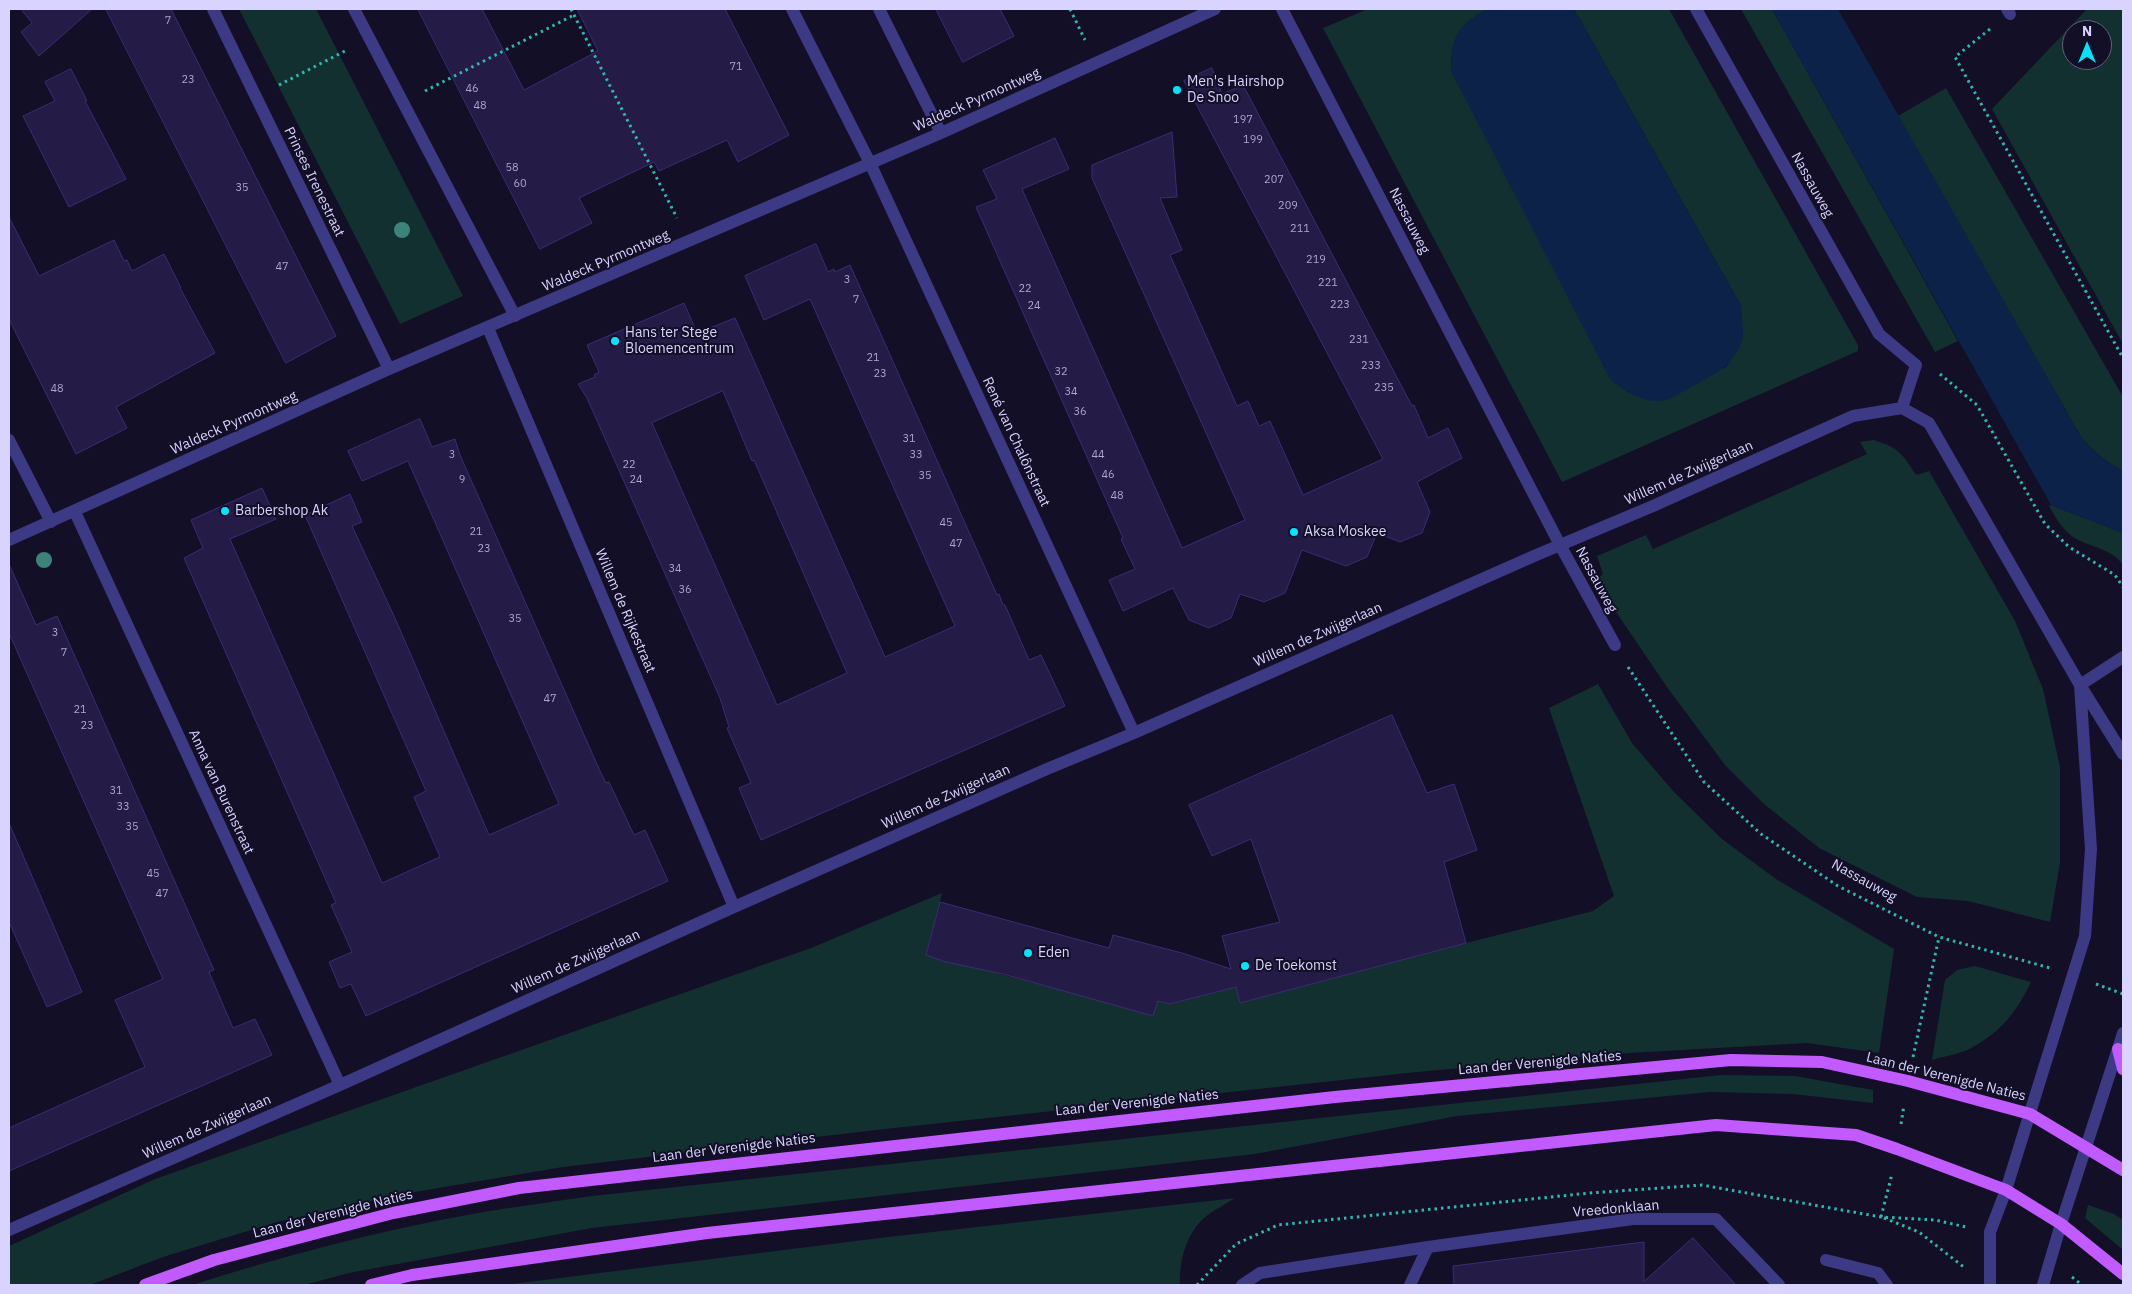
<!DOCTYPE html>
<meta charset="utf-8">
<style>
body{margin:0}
#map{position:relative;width:2132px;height:1294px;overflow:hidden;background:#130f26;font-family:"IBM Plex Sans",sans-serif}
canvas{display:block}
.frame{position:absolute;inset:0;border:10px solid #d9d4ff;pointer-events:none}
.north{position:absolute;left:2062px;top:20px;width:50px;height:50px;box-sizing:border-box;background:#130f26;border:1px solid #625e7d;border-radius:50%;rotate:0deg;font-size:14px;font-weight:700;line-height:20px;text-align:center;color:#d9d4ff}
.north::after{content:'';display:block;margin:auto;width:18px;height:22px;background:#00e5ff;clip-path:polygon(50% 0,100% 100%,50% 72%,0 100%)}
</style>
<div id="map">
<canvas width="2132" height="1294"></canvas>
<div class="frame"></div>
<div class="north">N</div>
</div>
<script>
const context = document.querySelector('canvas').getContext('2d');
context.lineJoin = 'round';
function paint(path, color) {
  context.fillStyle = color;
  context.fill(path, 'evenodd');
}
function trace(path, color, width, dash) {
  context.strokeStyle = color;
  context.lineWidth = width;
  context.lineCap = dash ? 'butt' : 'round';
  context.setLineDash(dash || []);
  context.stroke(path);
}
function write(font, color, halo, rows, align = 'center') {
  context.font = font + ' "IBM Plex Sans",sans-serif';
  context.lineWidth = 4;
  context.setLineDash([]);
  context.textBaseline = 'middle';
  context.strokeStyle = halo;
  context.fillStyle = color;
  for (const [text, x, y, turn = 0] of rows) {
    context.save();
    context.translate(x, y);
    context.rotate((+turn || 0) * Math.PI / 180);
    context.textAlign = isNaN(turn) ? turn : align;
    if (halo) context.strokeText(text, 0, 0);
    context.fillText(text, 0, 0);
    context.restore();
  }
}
paint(new Path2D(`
 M 239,9 L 316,9 L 463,296 L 400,324 Z
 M 1368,9 L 1488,9 C 1459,24 1451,37 1451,71 L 1627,392 L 1654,400 L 1726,367 L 1738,349 L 1742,340 L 1741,306 L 1574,9 L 1669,9 L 1858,345 L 1858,351 L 1562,482 L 1323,28 Z
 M 1741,9 L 1772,9 L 1958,341 L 1935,352 Z
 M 2087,9 L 2123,9 L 2123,344 L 1992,109 ZM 2072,30 L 2102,30 L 2102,60 L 2072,60 Z
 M 1946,88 L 2123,397 L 2123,471 C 2106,462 2094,452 2081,437 L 1898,116 Z
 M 1873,440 C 1898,447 1903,454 1916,475 L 1929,471 L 2015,621 L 2043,689 L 2060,767 L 2060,863 L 2050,922 L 1968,901 L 1917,897 L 1819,848 L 1764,804 L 1725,765 L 1667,687 L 1595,581 L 1603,574 L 1597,556 L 1646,535 L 1653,549 L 1867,454 L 1860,442 Z
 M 2051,505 L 2123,533 L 2123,565 C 2112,548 2088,547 2073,537 C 2062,529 2055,517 2049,506 Z
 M 1598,684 L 1632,743 L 1674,792 L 1722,839 L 1776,879 L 1894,949 L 1879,1053 L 1807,1043 L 1629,1053 L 1417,1072 L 876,1130 L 563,1167 L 415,1192 L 277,1222 L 163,1257 L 90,1285 L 9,1285 L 9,1246 L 155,1179 L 811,948 L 942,893 L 926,955 L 1120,1005 L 1120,1007 L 1148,1011 L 1147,1014 L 1153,1016 L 1158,1001 L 1172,1004 L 1236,987 L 1240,1003 L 1466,943 L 1593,911 L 1614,896 L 1549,708 Z
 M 1975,966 L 2031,982 C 2017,1011 2002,1031 1973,1047 C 1961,1054 1945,1056 1932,1060 L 1945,980 L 1957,970 Z
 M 1721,1075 L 1795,1076 L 1873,1090 L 1873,1103 L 1793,1094 L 1710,1092 L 1457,1116 L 1255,1154 L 592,1228 L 349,1273 L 304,1285 L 192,1285 C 284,1256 377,1231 472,1214 C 512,1207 552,1202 592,1196 Z
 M 1235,1198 C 1226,1204 1214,1210 1205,1217 C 1186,1234 1179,1261 1180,1285 L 504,1285 L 888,1237 Z
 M 2088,1205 L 2114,1214 L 2123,1220 L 2123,1250 L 2085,1218 Z`), '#12302f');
paint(new Path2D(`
 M 1488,9 L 1574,9 L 1741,306 C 1741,317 1745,330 1742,340 C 1739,349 1732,360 1726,366 C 1721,371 1671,399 1666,400 C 1647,405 1623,391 1610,379 L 1451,71 C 1451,37 1458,24 1488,9 Z
 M 1772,9 L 1838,9 L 2081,437 C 2094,452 2106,462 2123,471 L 2123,533 L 2051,505 Z`), '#0c2248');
const building = new Path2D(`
 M 21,9 L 92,9 L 39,56 L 21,32 L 32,23 Z
 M 106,9 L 171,9 L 336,336 L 286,363 Z
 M 418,9 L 482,9 L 524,90 L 598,51 L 577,9 L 725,9 L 789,135 L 738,162 L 727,140 L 659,171 L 654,162 L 579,198 L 592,223 L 540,249 Z
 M 936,9 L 1000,9 L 1014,36 L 963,62 Z
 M 1212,68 L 1222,94 L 1243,85 L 1412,406 L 1414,405 L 1428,438 L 1448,428 L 1462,458 L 1417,482 L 1430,512 L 1422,533 L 1400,542 L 1377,533 L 1367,557 L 1346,566 L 1302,550 L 1285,593 L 1264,602 L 1240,594 L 1231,618 L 1209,628 L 1189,620 L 1173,588 L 1123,611 L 1109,580 L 1135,569 L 1121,539 L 1123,538 L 976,207 L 997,199 L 983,170 L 1055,138 L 1069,169 L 1022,189 L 1182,548 L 1245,520 L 1092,178 L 1092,165 L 1172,132 L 1177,197 L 1160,198 L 1182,250 L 1170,255 L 1237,406 L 1248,401 L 1259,426 L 1270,421 L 1303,495 L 1383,459 L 1184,81 Z
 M 71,69 L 87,101 L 85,101 L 126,179 L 69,207 L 23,116 L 55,101 L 45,82 Z
 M 9,217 L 39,276 L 114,240 L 124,261 L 127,260 L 132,271 L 164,254 L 181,288 L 180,288 L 215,353 L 116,407 L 127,428 L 76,454 L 9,319 Z
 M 816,244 L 828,272 L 834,269 L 835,272 L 850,265 L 997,595 L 999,594 L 1003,605 L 1005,605 L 1029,660 L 1041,655 L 1065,706 L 761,840 L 739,788 L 751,783 L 727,728 L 729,727 L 720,698 L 587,398 L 578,384 L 595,377 L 594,375 L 599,372 L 587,345 L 659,314 L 684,303 L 697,333 L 735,318 L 885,657 L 955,626 L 810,299 L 764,320 L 745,276 ZM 723,391 L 752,461 L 754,460 L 847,673 L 777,705 L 652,423 Z
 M 420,419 L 432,447 L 455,439 L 460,455 L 600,771 L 606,783 L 609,782 L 634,835 L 645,830 L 668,881 L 366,1016 L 351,984 L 340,988 L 329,962 L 352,952 L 331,905 L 336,903 L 184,558 L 203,548 L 191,520 L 262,488 L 276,519 L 230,539 L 382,883 L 440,857 L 414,797 L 426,791 L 305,515 L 350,494 L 362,522 L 352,526 L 394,616 L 489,835 L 559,804 L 408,461 L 362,481 L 348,451 Z
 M 9,564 L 36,625 L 57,616 L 214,970 L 209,972 L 233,1028 L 255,1019 L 272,1055 L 9,1171 L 9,1128 L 145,1067 L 115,1000 L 163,979 L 9,633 Z
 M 1392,715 L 1427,793 L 1454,784 L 1477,850 L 1444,862 L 1466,943 L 1240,1003 L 1236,987 L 1170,1004 L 1158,1001 L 1153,1016 L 1003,974 L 946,962 L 926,955 L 940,902 L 1109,948 L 1113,935 L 1182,953 L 1231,969 L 1222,936 L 1280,922 L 1251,839 L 1212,856 L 1189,805 Z
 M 9,823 L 82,992 L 47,1007 L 9,922 Z
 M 1693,1238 L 1736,1285 L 1454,1285 L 1453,1266 L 1644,1242 L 1644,1281 Z`);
paint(building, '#241b47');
trace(building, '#3b2d73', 1);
trace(new Path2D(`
 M 571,9 L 677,218
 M 1070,9 L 1085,40
 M 1990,29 L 1955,57 L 2123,358
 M 279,85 L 347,50
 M 425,91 L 574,15
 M 1940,374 L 1977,405 L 2045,524 L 2069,547 L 2115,575 L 2123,587
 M 1628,667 L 1704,782 L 1761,834 L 1838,886 L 1939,937 L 2050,968
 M 2096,984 L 2123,994
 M 1913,1057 L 1939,937
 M 1901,1124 L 1904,1105
 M 1881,1217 L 1892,1174
 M 1884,1218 L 1919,1232 L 1965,1268
 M 2072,1277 L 2082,1285
 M 1197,1285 L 1236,1244 L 1278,1225 L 1590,1193 L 1702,1185 L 1881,1217 L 1935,1220 L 1966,1227`), '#2fb8b0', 3, [2.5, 4]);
trace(new Path2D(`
 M 213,9 L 389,369
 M 354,9 L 515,316
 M 792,9 L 870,163 L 1134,733
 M 879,9 L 941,133
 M 1282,9 L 1560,545 L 1615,645
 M 1696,9 L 1879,334 L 1916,365 L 1902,408
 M 2007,9 L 2010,14
 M 488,328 L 734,907
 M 1902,408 L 1929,423 L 2080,685 L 2123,754
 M 9,440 L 51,522
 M 75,512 L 340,1085
 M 9,540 L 389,369 L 941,133 L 1215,9
 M 2080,685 L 2123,657
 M 9,1230 L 340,1085 L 734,907 L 1047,769 L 1134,733 L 1534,556 L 1653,506 L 1853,416 L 1902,408
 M 1826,1260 L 1878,1273 L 1887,1285
 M 1242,1285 L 1260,1273 L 1428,1247 L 1633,1219 L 1716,1219 L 1779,1285
 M 1410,1285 L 1428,1247
 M 1990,1285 L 1990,1232 L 2006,1190 L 2085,936 L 2091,849 L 2080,685
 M 2043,1285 L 2061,1224 L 2123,1033`), '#3d3a85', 12);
trace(new Path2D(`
 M 2118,1049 L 2123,1069
 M 145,1285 L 214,1260 L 393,1213 L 519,1188 L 1335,1097 L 1731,1060 L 1822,1062 L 1908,1081 L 2030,1114 L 2123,1170
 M 371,1285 L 412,1275 L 707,1233 L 1716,1125 L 1856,1135 L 1897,1149 L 2006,1190 L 2061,1224 L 2123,1274`), '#c25bff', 12);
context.fillStyle = '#3d827b';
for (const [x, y] of [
 [402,230],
 [44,560]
]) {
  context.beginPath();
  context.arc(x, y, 8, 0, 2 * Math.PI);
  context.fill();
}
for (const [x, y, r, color] of [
 [1177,90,5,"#00e5ff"],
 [615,341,5,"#00e5ff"],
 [225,511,5,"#00e5ff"],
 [1294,532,5,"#00e5ff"],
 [1028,953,5,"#00e5ff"],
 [1245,966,5,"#00e5ff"]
]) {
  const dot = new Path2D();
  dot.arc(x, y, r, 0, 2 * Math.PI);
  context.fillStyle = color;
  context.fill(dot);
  trace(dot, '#130f26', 2);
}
write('11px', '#aca6d1', null, [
 ["7",168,21],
 ["71",736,67],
 ["23",188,80],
 ["46",472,89],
 ["48",480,106],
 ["197",1243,120],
 ["199",1253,140],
 ["58",512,168],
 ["207",1274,180],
 ["60",520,184],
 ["35",242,188],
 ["209",1288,206],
 ["211",1300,229],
 ["219",1316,260],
 ["47",282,267],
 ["3",847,280],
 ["221",1328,283],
 ["22",1025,289],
 ["7",856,300],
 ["223",1340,305],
 ["24",1034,306],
 ["231",1359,340],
 ["21",873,358],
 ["233",1371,366],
 ["32",1061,372],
 ["23",880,374],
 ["235",1384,388],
 ["48",57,389],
 ["34",1071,392],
 ["36",1080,412],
 ["31",909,439],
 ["3",452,455],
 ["33",916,455],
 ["44",1098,455],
 ["22",629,465],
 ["46",1108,475],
 ["35",925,476],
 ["9",462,480],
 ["24",636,480],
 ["48",1117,496],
 ["45",946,523],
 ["21",476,532],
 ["47",956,544],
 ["23",484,549],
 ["34",675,569],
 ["36",685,590],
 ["35",515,619],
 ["3",55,633],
 ["7",64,653],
 ["47",550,699],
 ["21",80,710],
 ["23",87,726],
 ["31",116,791],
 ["33",123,807],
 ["35",132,827],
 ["45",153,874],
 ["47",162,894]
]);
write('14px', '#d9d4ff', '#130f26', [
 ["Men's Hairshop",1187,82],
 ["De Snoo",1187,98],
 ["Hans ter Stege",625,333],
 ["Bloemencentrum",625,349],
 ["Barbershop Ak",235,511],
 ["Aksa Moskee",1304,532],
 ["Eden",1038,953],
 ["De Toekomst",1255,966]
], 'left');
write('14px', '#d9d4ff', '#130f26', [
 ["Waldeck Pyrmontweg",977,100,-24],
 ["Prinses Irenestraat",314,182,64],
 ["Nassauweg",1812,185,61],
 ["Nassauweg",1409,221,63],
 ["Waldeck Pyrmontweg",606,261,-23],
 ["Waldeck Pyrmontweg",234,423,-24],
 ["René van Chalônstraat",1016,442,65],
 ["Willem de Zwijgerlaan",1689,473,-24],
 ["Nassauweg",1596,580,62],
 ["Willem de Rijkestraat",625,611,67],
 ["Willem de Zwijgerlaan",1318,635,-24],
 ["Anna van Burenstraat",221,792,65],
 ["Willem de Zwijgerlaan",946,797,-24],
 ["Nassauweg",1864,881,29],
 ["Willem de Zwijgerlaan",576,962,-24],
 ["Laan der Verenigde Naties",1540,1063,-5],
 ["Laan der Verenigde Naties",1946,1077,14],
 ["Laan der Verenigde Naties",1137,1103,-6],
 ["Willem de Zwijgerlaan",207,1127,-24],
 ["Laan der Verenigde Naties",734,1148,-7],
 ["Vreedonklaan",1616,1209,-5],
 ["Laan der Verenigde Naties",333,1214,-14]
]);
</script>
